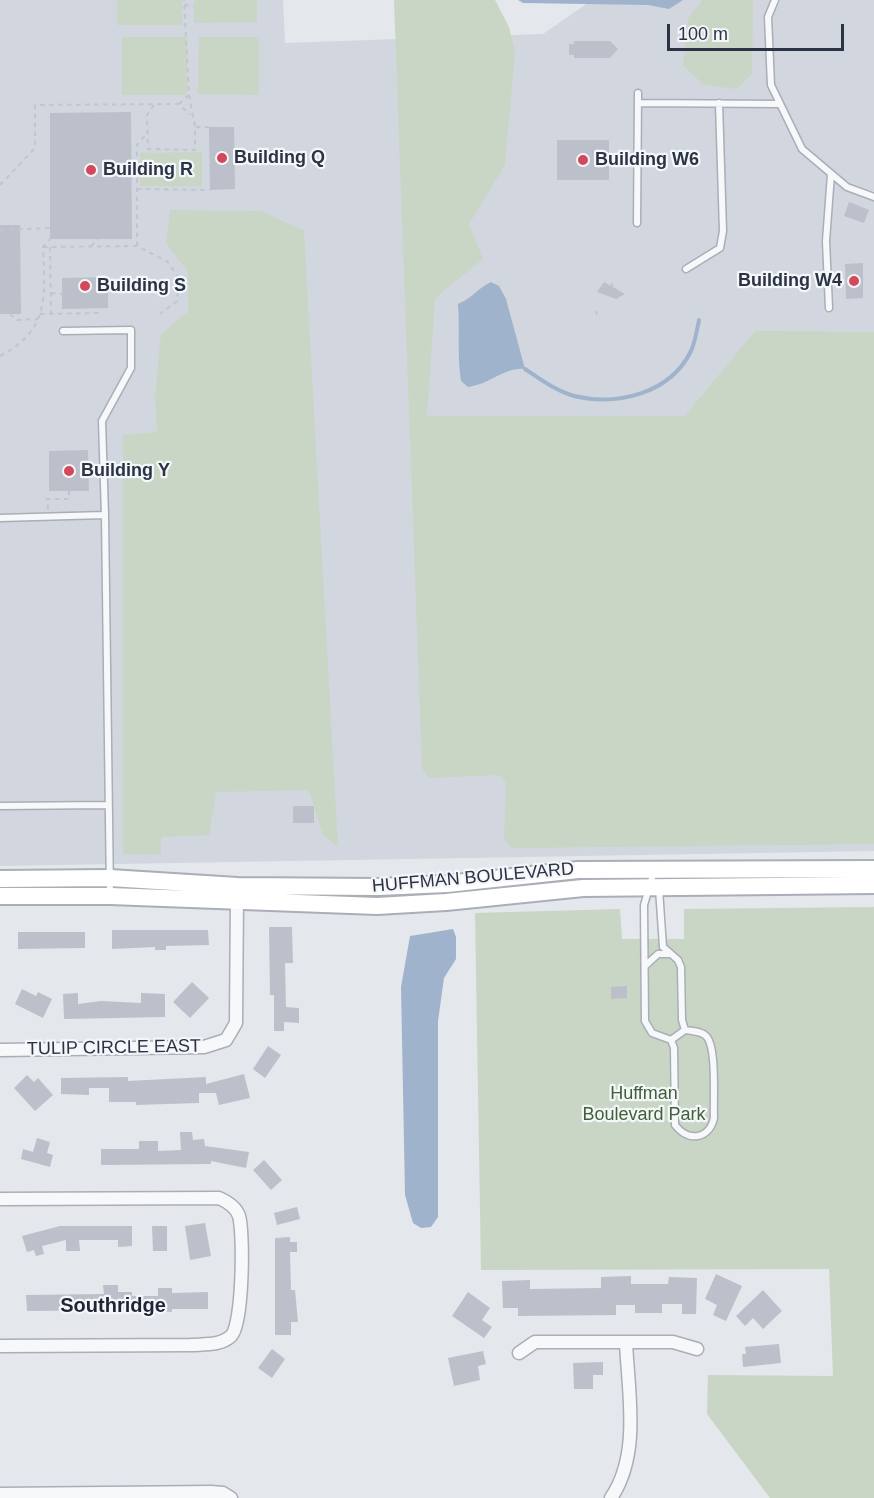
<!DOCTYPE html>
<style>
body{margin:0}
#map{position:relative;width:874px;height:1498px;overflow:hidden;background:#e4e7ec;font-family:Arial,sans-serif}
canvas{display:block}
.scale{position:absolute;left:667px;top:24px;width:177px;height:27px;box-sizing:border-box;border:3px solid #2b3445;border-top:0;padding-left:8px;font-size:18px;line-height:21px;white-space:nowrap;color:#2b3445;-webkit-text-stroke:4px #f4f6f9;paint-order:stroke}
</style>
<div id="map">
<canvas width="874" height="1498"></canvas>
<div class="scale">100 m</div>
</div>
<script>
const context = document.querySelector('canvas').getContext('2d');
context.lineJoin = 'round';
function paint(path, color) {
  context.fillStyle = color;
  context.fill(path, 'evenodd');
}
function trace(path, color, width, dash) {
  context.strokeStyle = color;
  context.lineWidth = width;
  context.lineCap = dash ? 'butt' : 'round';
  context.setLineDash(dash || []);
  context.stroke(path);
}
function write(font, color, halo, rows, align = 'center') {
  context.font = font + ' Arial,sans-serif';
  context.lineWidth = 4.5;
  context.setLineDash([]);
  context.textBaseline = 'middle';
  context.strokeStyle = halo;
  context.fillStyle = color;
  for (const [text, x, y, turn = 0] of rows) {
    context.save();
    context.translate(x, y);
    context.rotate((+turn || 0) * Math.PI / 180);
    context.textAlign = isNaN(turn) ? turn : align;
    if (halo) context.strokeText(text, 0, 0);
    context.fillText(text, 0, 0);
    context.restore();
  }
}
paint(new Path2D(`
 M 0,0 L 283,0 L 285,43 L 543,34 L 592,0 L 874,0 L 874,851 L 0,866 Z`), '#d2d6de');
paint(new Path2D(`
 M 117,0 L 182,0 L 182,25 L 117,25 Z
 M 194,0 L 257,0 L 257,22 L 194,23 Z
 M 394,0 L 495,0 L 509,27 L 515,51 L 505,165 L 469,224 L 483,259 L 435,298 L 427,416 L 685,416 L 755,331 L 874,332 L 874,844 L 511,848 L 504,839 L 506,783 L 499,775 L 428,778 L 422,768 Z
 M 702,0 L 753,0 L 752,74 L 737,89 L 704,85 L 683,65 L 688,19 Z
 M 122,37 L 187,37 L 187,95 L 122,95 Z
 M 199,37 L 259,37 L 259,95 L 198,94 Z
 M 202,152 L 202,186 L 140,186 L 140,153 Z
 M 170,210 L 262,211 L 304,231 L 338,847 L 323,835 L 309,790 L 216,792 L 209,835 L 161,837 L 161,854 L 123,854 L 123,435 L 157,432 L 155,395 L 161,334 L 188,312 L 188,272 L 166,243 Z
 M 874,907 L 874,1498 L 770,1498 L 707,1414 L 708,1375 L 833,1376 L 829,1269 L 481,1270 L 475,913 L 620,909 L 622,939 L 684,939 L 684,909 Z`), '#c9d6c5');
paint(new Path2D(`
 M 518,0 L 683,0 L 669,9 L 648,5 L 523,3 Z
 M 491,282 L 499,286 L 506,299 L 525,369 C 504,367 491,384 468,387 L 461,381 C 457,357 460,330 458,304 C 471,299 478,288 491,282 Z
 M 453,929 L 456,937 L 456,959 L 444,978 L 438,1021 L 438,1217 L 431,1227 L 421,1228 L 413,1223 L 405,1195 L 401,987 L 410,936 Z`), '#9fb4cc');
trace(new Path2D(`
 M 525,369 C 540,379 556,391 574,396 C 617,406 670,394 691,351 C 695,342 697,330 699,320`), '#9fb4cc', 4);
paint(new Path2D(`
 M 574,41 L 610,41 L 618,49 L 610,58 L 574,58 L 574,55 L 569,55 L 569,44 L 574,44 Z
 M 131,112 L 132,239 L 50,239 L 50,113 Z
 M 209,127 L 234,127 L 235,189 L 210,190 Z
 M 557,140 L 609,140 L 609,180 L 557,180 Z
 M 849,202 L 869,210 L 864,223 L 844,216 Z
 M 0,225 L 20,225 L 21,314 L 0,314 Z
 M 863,263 L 863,298 L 846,299 L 845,264 Z
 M 108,277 L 108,308 L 62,309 L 62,278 Z
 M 604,282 L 625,294 L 616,299 L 597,292 Z
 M 88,450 L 89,491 L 49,491 L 49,451 Z
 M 293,806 L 314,806 L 314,823 L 293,823 Z
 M 269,927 L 292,927 L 293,963 L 285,963 L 286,1007 L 299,1008 L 299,1023 L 284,1022 L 284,1031 L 274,1031 L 274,995 L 270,995 Z
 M 112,930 L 208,930 L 209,945 L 166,946 L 166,950 L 155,950 L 155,947 L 112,949 Z
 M 18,932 L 85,932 L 85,948 L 18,949 Z
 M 192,982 L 209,998 L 190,1018 L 173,1002 Z
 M 627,986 L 627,998 L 611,999 L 611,987 Z
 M 22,989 L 36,996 L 38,992 L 52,999 L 43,1018 L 15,1004 Z
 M 78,993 L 78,1004 L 101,1001 L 141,1003 L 141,993 L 165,994 L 165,1017 L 64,1019 L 63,994 Z
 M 268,1046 L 281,1055 L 265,1078 L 253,1069 Z
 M 244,1074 L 250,1098 L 219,1105 L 216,1093 L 199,1093 L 199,1103 L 136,1105 L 136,1102 L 109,1102 L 109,1088 L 89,1088 L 89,1095 L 61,1094 L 61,1078 L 128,1077 L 128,1081 L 206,1077 L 206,1084 Z
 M 27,1075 L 34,1082 L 38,1078 L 53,1095 L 35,1111 L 14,1088 Z
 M 180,1132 L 192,1132 L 193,1140 L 204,1139 L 205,1146 L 249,1152 L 246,1168 L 211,1161 L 211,1164 L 101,1165 L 101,1149 L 139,1149 L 139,1141 L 158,1141 L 158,1151 L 181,1150 Z
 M 37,1138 L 50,1142 L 47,1153 L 53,1155 L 50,1167 L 21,1159 L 23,1149 L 33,1152 Z
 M 264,1160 L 282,1180 L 271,1190 L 253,1170 Z
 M 297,1207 L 300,1219 L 277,1225 L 274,1213 Z
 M 205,1223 L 211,1256 L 190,1260 L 185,1226 Z
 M 60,1226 L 132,1226 L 132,1246 L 118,1247 L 118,1240 L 79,1240 L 80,1251 L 66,1251 L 66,1240 L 42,1246 L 44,1254 L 36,1256 L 34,1250 L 27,1252 L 22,1236 Z
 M 152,1226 L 167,1226 L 167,1251 L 153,1251 Z
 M 290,1237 L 290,1242 L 297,1242 L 297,1252 L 290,1252 L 291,1290 L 295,1290 L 298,1322 L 291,1322 L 291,1335 L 275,1335 L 275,1238 Z
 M 716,1274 L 742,1286 L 726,1321 L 713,1315 L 717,1305 L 705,1299 Z
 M 631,1276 L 631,1284 L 668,1284 L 669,1277 L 697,1278 L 696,1314 L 682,1314 L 682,1304 L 662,1304 L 662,1313 L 635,1313 L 635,1305 L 616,1305 L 616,1315 L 518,1316 L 518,1308 L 503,1308 L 502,1281 L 530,1280 L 530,1289 L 601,1288 L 601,1277 Z
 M 103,1285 L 118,1285 L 118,1292 L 132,1292 L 132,1296 L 158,1296 L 158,1288 L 172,1288 L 172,1293 L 208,1292 L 208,1309 L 172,1309 L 172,1312 L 142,1310 L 27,1311 L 26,1295 L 104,1294 Z
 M 763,1290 L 782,1311 L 763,1329 L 753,1318 L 745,1326 L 736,1316 Z
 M 468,1292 L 490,1308 L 482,1320 L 492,1327 L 484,1338 L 452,1316 Z
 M 779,1344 L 781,1363 L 743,1367 L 742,1354 L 746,1354 L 745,1347 Z
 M 272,1349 L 285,1359 L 272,1378 L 258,1368 Z
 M 483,1351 L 486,1364 L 478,1366 L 480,1380 L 454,1386 L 448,1358 Z
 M 603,1362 L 603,1375 L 593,1375 L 593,1389 L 574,1389 L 573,1363 Z`), '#bbc0ca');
const lane = new Path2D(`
 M 775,0 L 768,17 L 771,85 L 802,149 L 847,187 L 874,197
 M 638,103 L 780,104
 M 637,223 L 638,93
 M 686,269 L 720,248 L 723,231 L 719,103
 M 829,308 L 826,241 L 831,174
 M 63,331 L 131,330 L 131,368 L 102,421 L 105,515
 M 0,518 L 105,515 L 110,895
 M 0,806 L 108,805
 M 654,871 L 644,905 L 645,1021 L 652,1033 L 671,1040
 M 659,889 L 663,947 L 678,960 L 681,967 L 682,1020 L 685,1030
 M 645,966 L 658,954 L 669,954
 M 685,1030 C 692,1031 702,1031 707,1037 C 717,1050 713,1101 714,1118 C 709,1140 688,1142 675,1125 L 674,1048 L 671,1040 Z`);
const street = new Path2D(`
 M 0,1050 L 204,1047 L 226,1040 L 236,1023 L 237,894
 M 0,1199 L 219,1198 C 228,1202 236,1207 239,1216 C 244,1233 243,1325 231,1336 C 220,1346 205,1344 191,1345 L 0,1346
 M 519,1353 L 535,1342 L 673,1342 L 697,1349
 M 0,1494 L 211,1492 L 223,1493 L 231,1498
 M 611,1498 C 641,1454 628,1392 626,1342`);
const secondary = new Path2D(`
 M 0,879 L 110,878 L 237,886 L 378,887 L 447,884 L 578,870 L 874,869
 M 0,896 L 110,896 L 377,906 L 446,902 L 583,888 L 874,885`);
trace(lane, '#a9aeb7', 9);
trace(street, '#a9aeb7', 15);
trace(secondary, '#a9aeb7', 20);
trace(new Path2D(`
 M 184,5 L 194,6
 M 189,95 L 195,127
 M 179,104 L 189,95 L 184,0
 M 154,105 L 147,115 L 148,149 L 195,150 L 195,127 L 209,127
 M 0,185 L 35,148 L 35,105 L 179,104 L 190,115
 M 137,189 L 210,190
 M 0,230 L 50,228
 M 91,246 L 99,239
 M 137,246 L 137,145 L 148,132
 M 43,247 L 137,246 L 168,262 L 179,279 L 177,301 L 160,314
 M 50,247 L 51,313
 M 611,283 L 615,291
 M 51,293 L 62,294
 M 595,311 L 600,319
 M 10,314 L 17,320 L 38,319
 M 40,314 L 101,313
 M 0,356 C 50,330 45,296 43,247 L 50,239
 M 48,509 L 47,499 L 69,499 L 69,491`), '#c2c5cb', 2, [4.5, 4.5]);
trace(lane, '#f7f8fa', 6);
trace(street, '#f7f8fa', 12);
trace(secondary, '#fff', 16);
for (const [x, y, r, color] of [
 [222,158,6,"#d1495b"],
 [583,160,6,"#d1495b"],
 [91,170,6,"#d1495b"],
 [854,281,6,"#d1495b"],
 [85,286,6,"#d1495b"],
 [69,471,6,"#d1495b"]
]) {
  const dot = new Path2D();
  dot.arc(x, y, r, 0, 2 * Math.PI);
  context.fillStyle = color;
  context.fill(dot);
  trace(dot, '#f4f6f9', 2);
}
write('bold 18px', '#2b3445', '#f4f6f9', [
 ["Building Q",234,158],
 ["Building W6",595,160],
 ["Building R",103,170],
 ["Building W4",842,281,"right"],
 ["Building S",97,286],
 ["Building Y",81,471]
], 'left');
write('18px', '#2b3445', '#f4f6f9', [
 ["HUFFMAN BOULEVARD",473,878,-5],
 ["TULIP CIRCLE EAST",114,1048,-1]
]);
write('18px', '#3f6138', '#f4f6f9', [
 ["Huffman",644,1094],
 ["Boulevard Park",644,1115]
]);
write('bold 20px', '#1d2536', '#f4f6f9', [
 ["Southridge",113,1306]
]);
</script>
